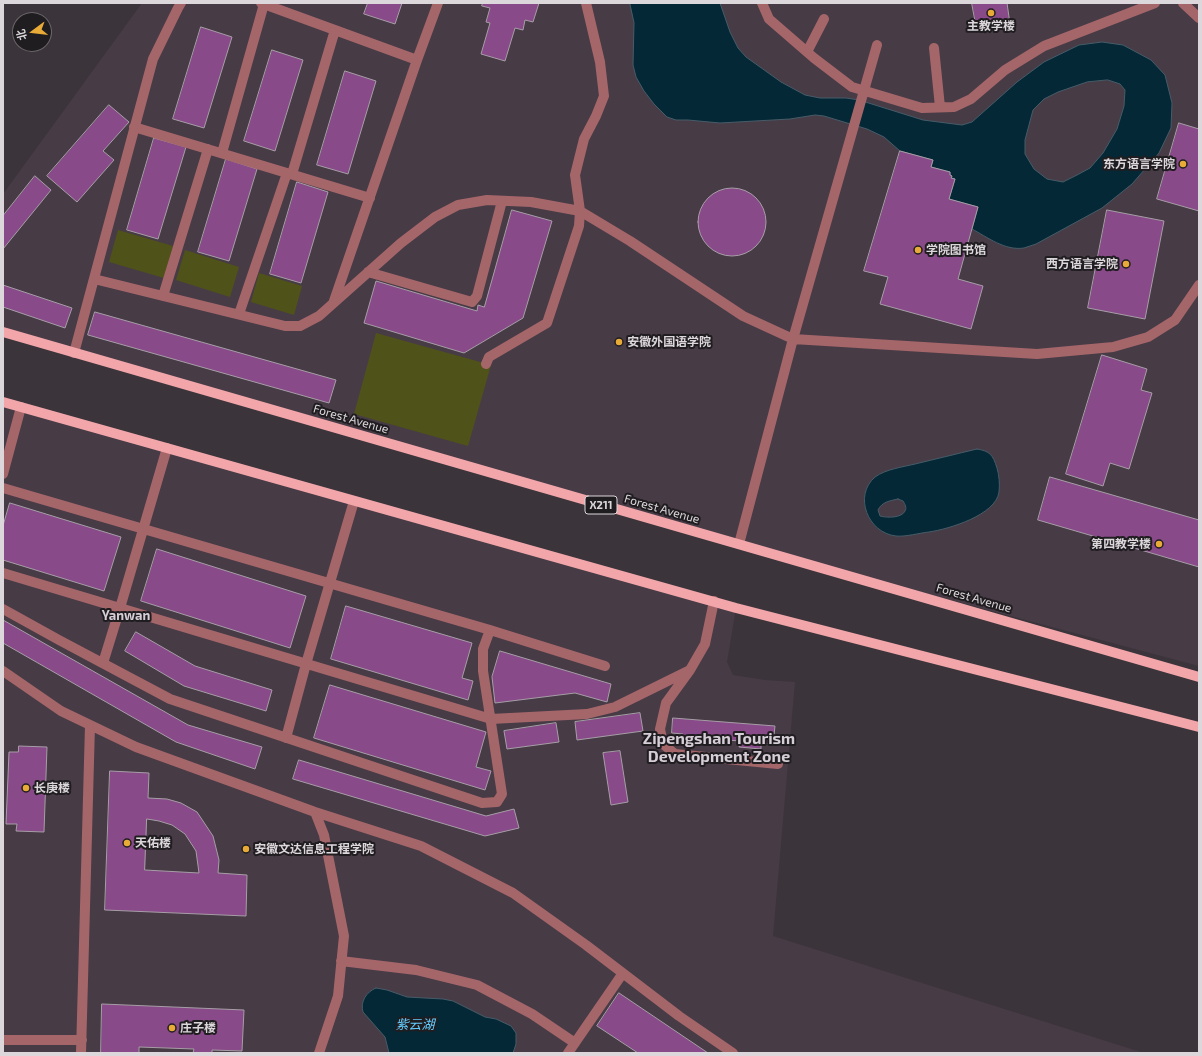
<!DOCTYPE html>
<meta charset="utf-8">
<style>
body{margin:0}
#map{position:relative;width:1202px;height:1056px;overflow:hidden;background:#3b343b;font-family:"Exo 2","Noto Sans SC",sans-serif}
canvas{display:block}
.frame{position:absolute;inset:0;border:4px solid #dcd7db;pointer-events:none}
.north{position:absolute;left:12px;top:12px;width:40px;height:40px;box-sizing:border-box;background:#201d20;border:1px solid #6b676b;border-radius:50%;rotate:255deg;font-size:11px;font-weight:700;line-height:16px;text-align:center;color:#dcd7db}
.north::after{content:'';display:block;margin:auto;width:14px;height:18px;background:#e8ab37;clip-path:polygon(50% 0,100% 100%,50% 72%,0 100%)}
</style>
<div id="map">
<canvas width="1202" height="1056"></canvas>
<div class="frame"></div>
<div class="north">北</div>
</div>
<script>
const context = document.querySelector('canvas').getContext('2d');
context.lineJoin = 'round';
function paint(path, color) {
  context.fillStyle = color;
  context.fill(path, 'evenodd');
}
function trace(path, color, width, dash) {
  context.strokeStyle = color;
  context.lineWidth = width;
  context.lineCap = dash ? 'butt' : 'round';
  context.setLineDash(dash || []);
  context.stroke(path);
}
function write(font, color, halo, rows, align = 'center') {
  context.font = font + ' "Exo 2","Noto Sans SC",sans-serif';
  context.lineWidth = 4;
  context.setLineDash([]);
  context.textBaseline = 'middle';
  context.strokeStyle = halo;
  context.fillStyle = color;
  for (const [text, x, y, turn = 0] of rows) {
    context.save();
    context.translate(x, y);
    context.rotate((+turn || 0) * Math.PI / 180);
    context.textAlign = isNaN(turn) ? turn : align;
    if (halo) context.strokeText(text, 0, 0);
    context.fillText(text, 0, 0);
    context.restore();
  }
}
paint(new Path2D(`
 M 142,3 L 1199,3 L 1199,666 L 739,544 L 3,332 L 3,194 Z
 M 3,402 L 736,608 L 727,662 L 733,675 L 765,680 L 795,682 L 773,936 L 1144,1053 L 3,1053 Z`), '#473b46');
paint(new Path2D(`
 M 118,230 L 173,246 L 164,278 L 109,262 Z
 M 185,250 L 239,267 L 230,297 L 176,280 Z
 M 259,273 L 302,286 L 294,315 L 251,302 Z
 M 376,333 L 491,365 L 468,446 L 354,414 Z`), '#4f531a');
const water = new Path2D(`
 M 630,3 L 720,3 L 730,32 L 738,48 L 746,57 L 781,82 L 805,95 L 820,98 L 846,98 L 859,100 L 923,120 L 962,125 L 972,122 L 1017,82 L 1044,62 L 1079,45 L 1102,42 L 1123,45 L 1151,60 L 1165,75 L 1172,103 L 1171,128 L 1159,153 L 1132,184 L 1102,208 L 1036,244 C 1032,245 1028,247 1024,248 C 1005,251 987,237 972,229 L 978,207 L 949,199 L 955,179 L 951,178 L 952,176 L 950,175 L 950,172 L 931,167 L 933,160 L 900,151 L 884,137 L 867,129 L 824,116 L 815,115 L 790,119 L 720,123 L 688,120 L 676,120 L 667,117 L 654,104 L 644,91 L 636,77 L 633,65 L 634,23 ZM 1108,80 L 1120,84 L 1125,90 L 1124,106 L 1117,129 L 1103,153 L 1090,168 L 1077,175 L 1063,182 L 1047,179 L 1034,169 L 1025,154 L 1025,140 L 1033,110 L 1044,99 L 1058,92 L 1087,82 Z
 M 977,449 C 990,451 993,455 997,468 C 999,475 1000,484 999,492 C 996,515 949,529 929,532 C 919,533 906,537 896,536 C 868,533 853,496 875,477 C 886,469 903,467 915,464 C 936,459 956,454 977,449 ZM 898,499 L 903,501 C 905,504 907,508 905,511 C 902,518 887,518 880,516 L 878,510 C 882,502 889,501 898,499 Z
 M 376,988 L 387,990 L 407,997 L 443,999 L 453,1001 L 485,1017 L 496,1019 L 511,1026 L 516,1033 L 516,1044 L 513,1053 L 389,1053 L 385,1037 L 363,1012 C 360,1002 366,992 376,988 Z`);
paint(water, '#052837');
trace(water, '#465c68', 1);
const building = new Path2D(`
 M 368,3 L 402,3 L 395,24 L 364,14 Z
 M 483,3 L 539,3 L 533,22 L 525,20 L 523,30 L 515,28 L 505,61 L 481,54 L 490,23 L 486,22 L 490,8 L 482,6 Z
 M 972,3 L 1007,3 L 1010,24 L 977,30 Z
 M 201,27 L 232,37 L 204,128 L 173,119 Z
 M 272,50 L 303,60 L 275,151 L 244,141 Z
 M 345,71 L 376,81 L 348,174 L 317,165 Z
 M 109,105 L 129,122 L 103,151 L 114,160 L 77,202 L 47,176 Z
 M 1179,123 L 1199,129 L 1199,211 L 1157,199 Z
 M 154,138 L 186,147 L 158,239 L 127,230 Z
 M 900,151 L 933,160 L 931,167 L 950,172 L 950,175 L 952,176 L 951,178 L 955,179 L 949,199 L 978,207 L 958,279 L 983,286 L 971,329 L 880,304 L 888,277 L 864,271 Z
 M 226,159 L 257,169 L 229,261 L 198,252 Z
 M 35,176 L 51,190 L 3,249 L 3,216 Z
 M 297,182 L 328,192 L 301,283 L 270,274 Z
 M698 222a34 34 0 1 1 68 0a34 34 0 1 1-68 0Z
 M 512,210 L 552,221 L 523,318 L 464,353 L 364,323 L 376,281 L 477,311 L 478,305 L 484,307 Z
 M 1107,210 L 1164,221 L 1145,319 L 1088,308 Z
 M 3,285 L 72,308 L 65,328 L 3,307 Z
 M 95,312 L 336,380 L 329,403 L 88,335 Z
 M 1102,355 L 1147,369 L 1141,390 L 1152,393 L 1129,469 L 1110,463 L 1103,486 L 1066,474 Z
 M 1050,477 L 1199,520 L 1199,567 L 1038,520 Z
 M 10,503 L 121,537 L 104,591 L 3,560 L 3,526 Z
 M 157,549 L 306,596 L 290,648 L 141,601 Z
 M 346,606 L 472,643 L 462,678 L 473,681 L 468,700 L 331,659 Z
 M 3,620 L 188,725 L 262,747 L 255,769 L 176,742 L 3,643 Z
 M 136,632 L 195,666 L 272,690 L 266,711 L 184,686 L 125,651 Z
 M 500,651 L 611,684 L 607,702 L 575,693 L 495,703 L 492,677 Z
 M 330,685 L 486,732 L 476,767 L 491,771 L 485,790 L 314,738 Z
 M 640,713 L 643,731 L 577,740 L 575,722 Z
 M 673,718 L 775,726 L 773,744 L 761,743 L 761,749 L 739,747 L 740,741 L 702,738 L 701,743 L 682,741 L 683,734 L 672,733 Z
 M 556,723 L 559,742 L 507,749 L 504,731 Z
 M 19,746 L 47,747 L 44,832 L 16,831 L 17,824 L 6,824 L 9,752 L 18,752 Z
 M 620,751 L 628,802 L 611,805 L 603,753 Z
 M 299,760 L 486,816 L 514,809 L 519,828 L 485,836 L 293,779 Z
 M 110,771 L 149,773 L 148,798 L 167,799 L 181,803 L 197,812 L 213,836 L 219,860 L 218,873 L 247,875 L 246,916 L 105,910 ZM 147,819 L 159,821 L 172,825 L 185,834 L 196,851 L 199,873 L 145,870 Z
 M 619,993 L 708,1053 L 638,1053 L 597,1026 Z
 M 102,1004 L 244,1010 L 242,1051 L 212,1050 L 212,1053 L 193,1053 L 194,1049 L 139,1047 L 139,1053 L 101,1053 Z`);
paint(building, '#884a88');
trace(building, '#a69ea6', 1);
trace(new Path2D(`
 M 261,3 L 417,60
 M 762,3 L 769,19 L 814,58 L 852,87 L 922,108 L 954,107 L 971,99 L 1005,70 L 1044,46 L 1155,3
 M 1183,3 L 1199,18
 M 934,48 L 940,107
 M 807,52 L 824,19
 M 134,127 L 370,198
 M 222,153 L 264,4
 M 292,174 L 335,30
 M 368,272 L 472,302 L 477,296 L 502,201
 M 94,279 L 285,326 L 300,326 L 319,316 L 401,243 L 435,217 L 458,205 L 487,200 L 531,202 L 580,211 L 630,241 L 743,316 L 793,339 L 1037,354 L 1113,347 L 1148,337 L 1175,320 L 1199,285
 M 163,296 L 208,149
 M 334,301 L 417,60 L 438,3
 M 239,314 L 287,173
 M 74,353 L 153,59 L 178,8 L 181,3
 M 486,364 L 489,357 L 547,323 L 579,226 L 580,211 L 575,175 L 584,139 L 596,116 L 604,96 L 600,62 L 586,3
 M 3,474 L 21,407
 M 3,488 L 490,630 L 605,666
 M 739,544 L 793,339 L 877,45
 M 3,573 L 491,719 L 587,714 L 615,707 L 690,670
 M 714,601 L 705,644 L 690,670 L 666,703 L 660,729 L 663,744 L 675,754 L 778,764
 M 3,609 L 59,640 L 170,699 L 482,803 L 497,802 L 502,794 L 483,671 L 483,649 L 490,630
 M 103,663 L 120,608 L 167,448
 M 3,671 L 61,711 L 136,747 L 315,812 L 421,846 L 513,893 L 586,945 L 679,1016 L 733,1053
 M 286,738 L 306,664 L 354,501
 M 315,812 L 324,835 L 344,936 L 338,996 L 319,1053
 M 341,961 L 416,970 L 477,985 L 532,1014 L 575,1043
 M 3,1040 L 82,1040
 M 81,1053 L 90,725
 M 568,1053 L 623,973`), '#a5666a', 10);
trace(new Path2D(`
 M 3,332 L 1199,677
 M 3,402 L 736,608 L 1199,727`), '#f2a6aa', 10);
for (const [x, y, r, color] of [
 [991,13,4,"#e8ab37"],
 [1183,164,4,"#e8ab37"],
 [918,250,4,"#e8ab37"],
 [1126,264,4,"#e8ab37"],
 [619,342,4,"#e8ab37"],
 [1159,544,4,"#e8ab37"],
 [26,788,4,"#e8ab37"],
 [127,843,4,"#e8ab37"],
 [246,849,4,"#e8ab37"],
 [172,1028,4,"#e8ab37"]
]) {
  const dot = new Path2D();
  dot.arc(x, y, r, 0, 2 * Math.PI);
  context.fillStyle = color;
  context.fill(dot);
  trace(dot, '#201d20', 1.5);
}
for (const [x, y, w] of [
 [601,505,32]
]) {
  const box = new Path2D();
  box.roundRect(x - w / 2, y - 9, w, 18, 3);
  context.fillStyle = '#201d20';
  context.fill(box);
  trace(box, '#dcd7db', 1);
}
write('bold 11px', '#dcd7db', null, [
 ["X211",601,505]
]);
write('bold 12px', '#dcd7db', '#201d20', [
 ["主教学楼",991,26,"center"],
 ["东方语言学院",1175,164,"right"],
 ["学院图书馆",926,250],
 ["西方语言学院",1118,264,"right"],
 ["安徽外国语学院",627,342],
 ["第四教学楼",1151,544,"right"],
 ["长庚楼",34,788],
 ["天佑楼",135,843],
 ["安徽文达信息工程学院",254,849],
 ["庄子楼",180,1028]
], 'left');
write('12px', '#dcd7db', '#201d20', [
 ["Forest Avenue",351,419,16],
 ["Forest Avenue",662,509,16],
 ["Forest Avenue",974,598,16]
]);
write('bold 13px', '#d6ced6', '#201d20', [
 ["Yanwan",126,616]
]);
write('italic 13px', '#63ccfe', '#201d20', [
 ["紫云湖",415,1025]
]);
write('bold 16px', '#d6ced6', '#201d20', [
 ["Zipengshan Tourism",719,739],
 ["Development Zone",719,757]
]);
</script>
